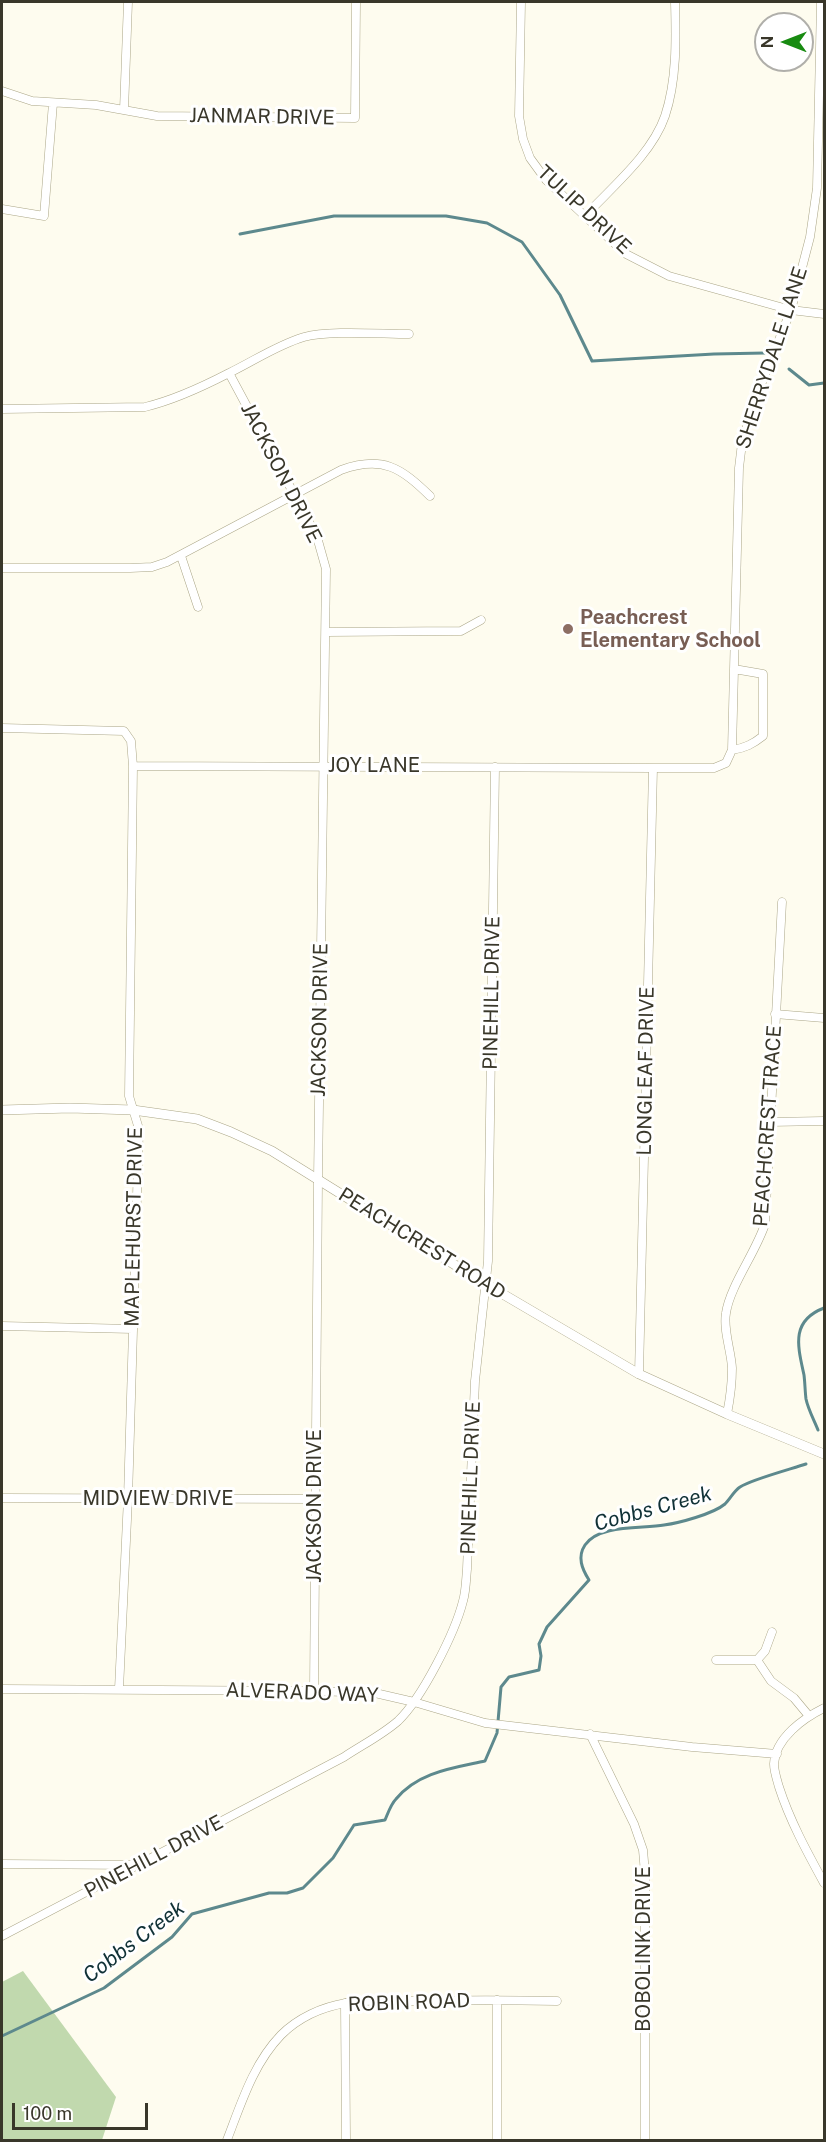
<!DOCTYPE html>
<style>
body{margin:0}
#map{position:relative;width:826px;height:2142px;overflow:hidden;background:#fefcef;font-family:"Public Sans",sans-serif}
canvas{display:block}
.frame{position:absolute;inset:0;border:3px solid #39372a;pointer-events:none}
.north{position:absolute;left:754px;top:12px;width:60px;height:60px;box-sizing:border-box;background:#fff;border:2px solid #b0afaa;border-radius:50%;rotate:270deg;font-size:16px;font-weight:700;line-height:24px;text-align:center;color:#39372a}
.north::after{content:'';display:block;margin:auto;width:21px;height:27px;background:#188b11;clip-path:polygon(50% 0,100% 100%,50% 72%,0 100%)}
.scale{position:absolute;left:12px;top:2103px;width:136px;height:27px;box-sizing:border-box;border:3px solid #39372a;border-top:0;padding-left:8px;font-size:18px;line-height:21px;white-space:nowrap;color:#39372a;-webkit-text-stroke:4px #fff;paint-order:stroke}
</style>
<div id="map">
<canvas width="826" height="2142"></canvas>
<div class="frame"></div>
<div class="north">N</div>
<div class="scale">100 m</div>
</div>
<script>
const context = document.querySelector('canvas').getContext('2d');
context.lineJoin = 'round';
function paint(path, color) {
  context.fillStyle = color;
  context.fill(path, 'evenodd');
}
function trace(path, color, width, dash) {
  context.strokeStyle = color;
  context.lineWidth = width;
  context.lineCap = dash ? 'butt' : 'round';
  context.setLineDash(dash || []);
  context.stroke(path);
}
function write(font, color, halo, rows, align = 'center') {
  context.font = font + ' "Public Sans",sans-serif';
  context.lineWidth = 6;
  context.setLineDash([]);
  context.textBaseline = 'middle';
  context.strokeStyle = halo;
  context.fillStyle = color;
  for (const [text, x, y, turn = 0] of rows) {
    context.save();
    context.translate(x, y);
    context.rotate((+turn || 0) * Math.PI / 180);
    context.textAlign = isNaN(turn) ? turn : align;
    if (halo) context.strokeText(text, 0, 0);
    context.fillText(text, 0, 0);
    context.restore();
  }
}
paint(new Path2D(`
 M 23,1971 L 116,2097 L 102,2140 L 2,2140 L 2,1982 Z`), '#c1d9ae');
trace(new Path2D(`
 M 240,234 L 334,216 L 446,216 L 487,223 L 522,242 L 560,295 L 592,361 L 714,354 L 765,353
 M 789,369 L 809,385 L 824,383
 M 818,1430 C 814,1420 808,1409 806,1399 C 805,1391 805,1383 804,1375 C 798,1347 790,1321 824,1308
 M 2,2036 L 104,1988 L 172,1937 L 192,1914 L 269,1893 L 287,1893 L 303,1888 L 333,1858 L 354,1825 L 385,1820 C 388,1813 391,1804 396,1799 C 418,1772 453,1768 485,1761 L 497,1733 L 501,1687 L 509,1677 L 539,1670 L 541,1656 L 539,1644 L 547,1627 L 589,1580 C 582,1569 577,1557 585,1545 C 599,1524 642,1529 664,1525 C 679,1523 713,1514 725,1504 C 730,1499 734,1491 740,1487 C 750,1480 791,1469 806,1464`), '#5d898d', 3);
const minor = new Path2D(`
 M 521,2 L 519,116 L 523,139 L 530,158 L 546,180 L 626,254 L 669,276 L 791,310 L 824,314
 M 2,91 L 32,101 L 96,105 L 157,116 L 355,118 L 356,2
 M 124,110 L 128,2
 M 2,209 L 44,216 L 53,103
 M 585,216 C 612,187 652,154 665,116 C 677,80 676,39 675,2
 M 229,373 L 317,537 L 326,569 L 318,1180 L 314,1691
 M 2,409 L 145,407 C 174,400 202,387 229,373 C 254,361 277,345 304,337 C 329,330 380,334 409,334
 M 181,556 L 198,607
 M 2,568 L 130,568 L 152,567 L 167,562 L 341,470 C 383,455 401,468 430,496
 M 326,632 L 461,631 L 481,620
 M 2,728 L 124,731 L 131,741 L 133,766 L 653,768 L 714,768 L 726,763 L 732,750 L 739,468 L 742,443 L 754,402 L 791,310 L 810,237 L 817,188 L 821,2
 M 732,750 C 745,748 753,744 763,736 L 763,674 L 734,669
 M 775,1014 L 824,1018
 M 770,1122 L 824,1121
 M 2,1326 L 133,1329
 M 639,1374 L 653,768
 M 727,1414 C 730,1399 732,1384 732,1368 C 731,1350 723,1330 726,1313 C 730,1286 756,1252 765,1224 L 782,902
 M 2,1498 L 315,1499
 M 772,1632 L 765,1651 L 757,1660 L 771,1681 L 794,1698 L 809,1716
 M 716,1660 L 757,1660
 M 2,1689 L 314,1691 L 375,1693 L 414,1702 L 485,1723 L 692,1747 L 777,1754
 M 119,1689 L 128,1498 L 139,1129 L 129,1096 L 133,766
 M 824,1708 C 804,1718 775,1738 774,1764 C 774,1771 777,1780 779,1787 C 790,1821 807,1852 824,1883
 M 590,1734 L 634,1824 L 643,1850 L 645,1873 L 645,2140
 M 2,1864 L 135,1865
 M 2,1936 L 344,1757 C 362,1745 382,1735 398,1721 C 422,1698 455,1633 463,1601 C 466,1591 466,1579 467,1569 L 475,1381 L 488,1261 L 495,767
 M 497,2000 L 497,2140
 M 345,2003 L 346,2140
 M 227,2140 C 241,2104 253,2064 281,2035 C 298,2018 322,2007 346,2003 C 368,1999 392,2001 415,2001 C 462,2000 510,2000 557,2001`);
const tertiary = new Path2D(`
 M 2,1110 L 70,1108 L 133,1110 L 197,1119 L 231,1132 L 272,1151 L 484,1283 L 639,1374 L 727,1414 L 824,1454`);
trace(minor, '#aba687', 9);
trace(tertiary, '#aba687', 10);
trace(minor, '#fff', 8);
trace(tertiary, '#fff', 9);
for (const [x, y, r, color] of [
 [568,629,6,"#8d6e63"]
]) {
  const dot = new Path2D();
  dot.arc(x, y, r, 0, 2 * Math.PI);
  context.fillStyle = color;
  context.fill(dot);
  trace(dot, '#fff', 2);
}
write('20px', '#39372a', '#fff', [
 ["JANMAR DRIVE",262,117,1],
 ["TULIP DRIVE",584,210,43],
 ["SHERRYDALE LANE",772,358,-72],
 ["JACKSON DRIVE",281,473,63],
 ["JOY LANE",374,766],
 ["PINEHILL DRIVE",492,993,-89],
 ["JACKSON DRIVE",320,1020,-89],
 ["LONGLEAF DRIVE",646,1071,-89],
 ["PEACHCREST TRACE",768,1126,-86],
 ["MAPLEHURST DRIVE",134,1227,-89],
 ["PEACHCREST ROAD",422,1244,32],
 ["PINEHILL DRIVE",471,1478,-88],
 ["MIDVIEW DRIVE",158,1499],
 ["JACKSON DRIVE",315,1506,-90],
 ["ALVERADO WAY",302,1693,2],
 ["PINEHILL DRIVE",154,1857,-28],
 ["BOBOLINK DRIVE",644,1949,-90],
 ["ROBIN ROAD",409,2003,-2]
]);
write('bold 20px', '#785e54', '#fff', [
 ["Peachcrest",580,618],
 ["Elementary School",580,641]
], 'left');
write('italic 21px', '#103136', '#fff', [
 ["Cobbs Creek",653,1509,-15],
 ["Cobbs Creek",134,1942,-37]
]);
</script>
